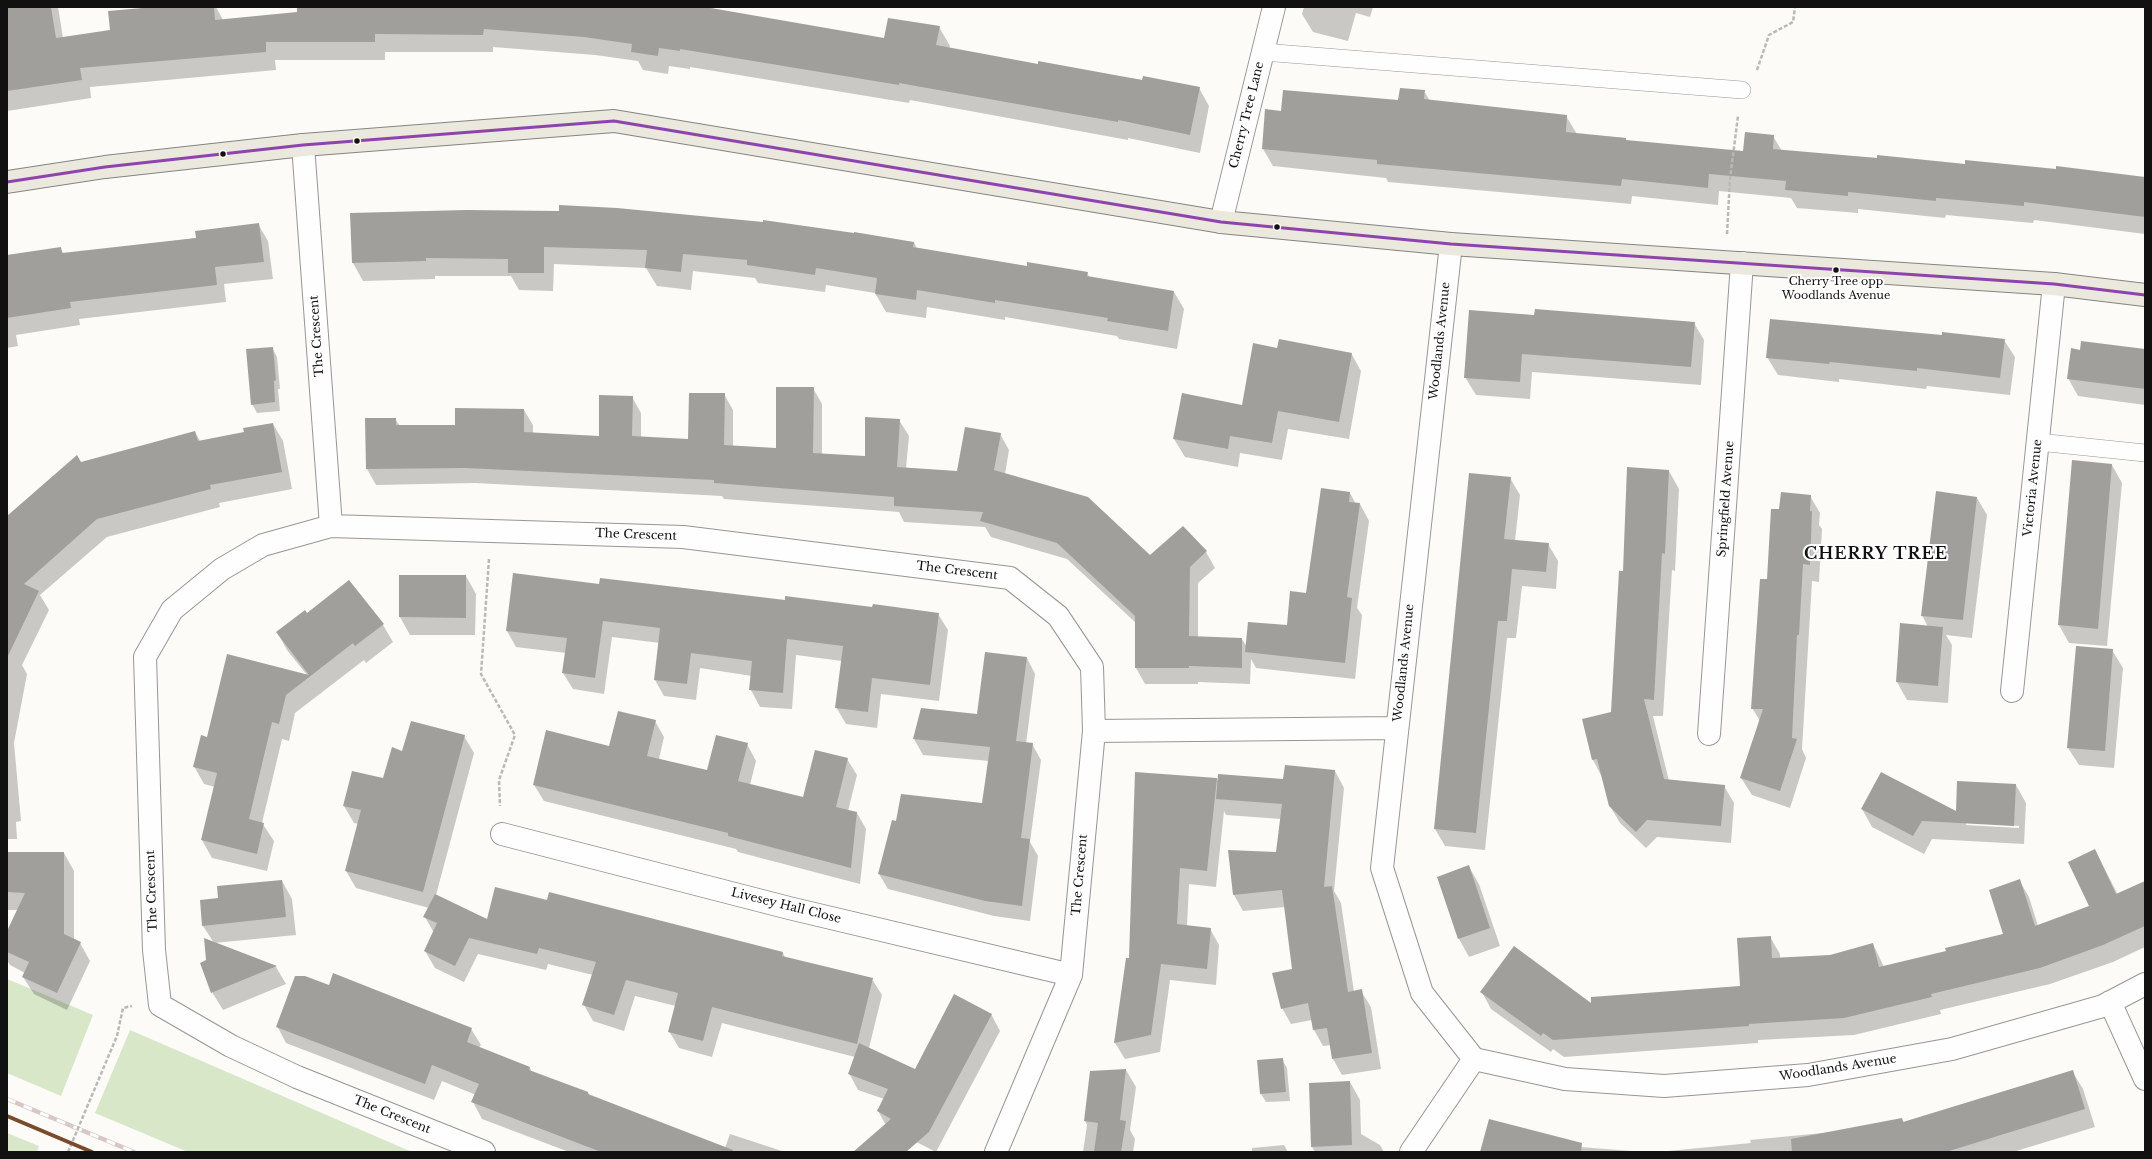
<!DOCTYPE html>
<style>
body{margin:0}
#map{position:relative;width:2152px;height:1159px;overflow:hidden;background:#fcfbf7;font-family:"Libre Baskerville",serif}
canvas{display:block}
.frame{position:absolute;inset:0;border:8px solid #111;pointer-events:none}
</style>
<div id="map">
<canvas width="2152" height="1159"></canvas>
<div class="frame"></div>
</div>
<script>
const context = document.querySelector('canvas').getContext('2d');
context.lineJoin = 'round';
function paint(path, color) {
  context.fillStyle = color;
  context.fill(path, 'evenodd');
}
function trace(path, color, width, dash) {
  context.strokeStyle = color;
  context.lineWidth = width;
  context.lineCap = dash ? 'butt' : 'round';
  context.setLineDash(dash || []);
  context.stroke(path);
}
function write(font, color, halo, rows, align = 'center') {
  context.font = font + ' "Libre Baskerville",serif';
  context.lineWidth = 4;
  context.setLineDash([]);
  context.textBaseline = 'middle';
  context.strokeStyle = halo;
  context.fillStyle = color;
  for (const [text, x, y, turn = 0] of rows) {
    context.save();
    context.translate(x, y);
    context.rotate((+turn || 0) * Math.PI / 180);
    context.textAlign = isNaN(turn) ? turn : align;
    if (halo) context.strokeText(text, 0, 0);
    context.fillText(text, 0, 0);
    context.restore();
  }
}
paint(new Path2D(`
 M 7,979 L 93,1015 L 61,1096 L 7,1073 Z
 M 130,1030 L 412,1152 L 188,1152 L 95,1113 Z
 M 7,1133 L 39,1146 L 37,1152 L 7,1152 Z`), '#d7e7c8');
paint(new Path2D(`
 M 7,7 L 58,7 L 63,38 L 111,31 L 164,7 L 216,7 L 223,20 L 298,13 L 298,7 L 700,7 L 885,39 L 939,27 L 950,46 L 949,49 L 1039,65 L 1199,88 L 1209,106 L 1200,153 L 1128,138 L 1128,140 L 910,100 L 909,103 L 690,67 L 690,69 L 669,66 L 668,74 L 643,70 L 638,61 L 595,55 L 493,47 L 493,52 L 385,52 L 385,60 L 275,60 L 276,70 L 90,87 L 91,98 L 7,111 Z
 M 1304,7 L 1373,7 L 1370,17 L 1356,13 L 1348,41 L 1313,32 L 1302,14 Z
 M 1424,91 L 1430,101 L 1566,116 L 1577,134 L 1625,138 L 1627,141 L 1744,152 L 1773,136 L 1782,151 L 2145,178 L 2145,234 L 2034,220 L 2033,223 L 1946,215 L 1945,218 L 1858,209 L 1858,213 L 1797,208 L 1791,198 L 1719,191 L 1718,205 L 1632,196 L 1631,204 L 1388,182 L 1386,178 L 1273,166 L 1263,149 L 1282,112 L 1399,101 Z
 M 351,214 L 914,242 L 917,249 L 1028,267 L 1087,273 L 1090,278 L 1174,292 L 1184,309 L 1177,349 L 1119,339 L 1117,336 L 1005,317 L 1005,320 L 927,307 L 926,318 L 886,312 L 875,293 L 826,285 L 825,292 L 758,283 L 755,278 L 693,271 L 691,290 L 657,286 L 646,268 L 554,264 L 553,291 L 519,290 L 511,276 L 435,276 L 435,279 L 363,281 L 353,263 Z
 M 258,224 L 268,241 L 273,279 L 224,284 L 226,302 L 79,319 L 80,325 L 16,335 L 18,346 L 7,348 L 7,256 L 60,248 L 64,254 L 197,238 Z
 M 1535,316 L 1694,323 L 1704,340 L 1701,385 L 1532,372 L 1530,399 L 1476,395 L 1465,377 Z
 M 1943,336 L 2004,340 L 2015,357 L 2010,395 L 1927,386 L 1926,389 L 1839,379 L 1839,382 L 1778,375 L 1767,357 Z
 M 272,348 L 277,357 L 280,389 L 278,389 L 280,411 L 257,413 L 252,404 Z
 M 2145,350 L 2145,405 L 2078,396 L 2068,378 L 2081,351 Z
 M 1351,353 L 1361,371 L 1349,439 L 1288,429 L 1282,460 L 1240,453 L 1238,467 L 1185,457 L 1174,439 Z
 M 813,388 L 822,404 L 822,454 L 866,457 L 899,420 L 909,436 L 906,468 L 958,472 L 1000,434 L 1009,450 L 1005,474 L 1150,556 L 1183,527 L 1206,552 L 1215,568 L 1198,583 L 1198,637 L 1242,639 L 1247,647 L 1288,627 L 1307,594 L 1350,493 L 1356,504 L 1360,504 L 1369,521 L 1357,608 L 1362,615 L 1355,679 L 1256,668 L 1251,659 L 1250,684 L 1198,682 L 1198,684 L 1145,684 L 1136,668 L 1136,623 L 1067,559 L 991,537 L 985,527 L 904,522 L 899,512 L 724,499 L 722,496 L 475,483 L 376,485 L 367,469 L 395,419 L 400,426 L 456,426 L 524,410 L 533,425 L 533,433 L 600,437 L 632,397 L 641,413 L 641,437 L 689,440 L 724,394 L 733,410 L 733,446 L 777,449 Z
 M 273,424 L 283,441 L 292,489 L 219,503 L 220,507 L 107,537 L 40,595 L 49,610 L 22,665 L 27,674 L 14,743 L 21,821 L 16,822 L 17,839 L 7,839 L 7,518 L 81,463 L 195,432 L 200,441 L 245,433 Z
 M 2073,461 L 2112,465 L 2122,483 L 2107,646 L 2069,643 L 2059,625 Z
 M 1669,471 L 1679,489 L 1675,571 L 1672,570 L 1663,716 L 1653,716 L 1669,781 L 1724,786 L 1734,803 L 1731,843 L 1657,837 L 1646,848 L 1620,823 L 1610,806 L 1602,777 L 1593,760 L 1583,720 L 1612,713 L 1623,572 Z
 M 1510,478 L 1520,495 L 1515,541 L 1548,544 L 1558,561 L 1556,589 L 1522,586 L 1516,638 L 1507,638 L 1485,850 L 1445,846 L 1435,829 Z
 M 1810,496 L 1820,513 L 1819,525 L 1822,529 L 1819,582 L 1812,581 L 1802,749 L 1806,758 L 1790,808 L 1752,795 L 1741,778 L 1760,721 L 1752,708 L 1768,580 L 1780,510 Z
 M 1977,498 L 1987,515 L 1972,638 L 1946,635 L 1952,645 L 1948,703 L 1907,700 L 1897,682 L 1928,627 L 1922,615 Z
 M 466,576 L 476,594 L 475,635 L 410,635 L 400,617 Z
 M 600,585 L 938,614 L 948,630 L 939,701 L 881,694 L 877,728 L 846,724 L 836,707 L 842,661 L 796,655 L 792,709 L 760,707 L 751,690 L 752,676 L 700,668 L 696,700 L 664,696 L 655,680 L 660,643 L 612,637 L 604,694 L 573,689 L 563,673 L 566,653 L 516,647 L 507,631 Z
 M 307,615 L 383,625 L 393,642 L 366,663 L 364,660 L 295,713 L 289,741 L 282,739 L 262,823 L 274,841 L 267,871 L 212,858 L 202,840 L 215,787 L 204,784 L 194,766 L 208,738 L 307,675 L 287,650 L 277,632 Z
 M 2112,650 L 2123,668 L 2114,768 L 2079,765 L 2068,748 Z
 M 1027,658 L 1035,674 L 1026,744 L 1032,744 L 1041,760 L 1030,842 L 1038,856 L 1030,921 L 994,916 L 888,889 L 879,874 L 896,822 L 983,804 L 989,761 L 923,755 L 914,739 L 922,709 L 978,715 Z
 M 655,721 L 664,737 L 659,759 L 708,772 L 747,744 L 756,761 L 750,785 L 804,798 L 847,759 L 857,775 L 848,811 L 857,813 L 866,829 L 860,884 L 738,852 L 736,849 L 544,801 L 534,785 L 610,747 Z
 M 464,736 L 474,753 L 436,895 L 488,920 L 548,901 L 783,953 L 785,958 L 872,979 L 882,995 L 869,1048 L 916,1071 L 991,1014 L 1000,1031 L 936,1152 L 887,1127 L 878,1111 L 884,1099 L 858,1090 L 849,1073 L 855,1057 L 722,1023 L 712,1057 L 679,1048 L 669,1031 L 676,1006 L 635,996 L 624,1031 L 593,1021 L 584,1005 L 593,975 L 548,964 L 546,970 L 478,954 L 464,982 L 435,968 L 425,951 L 434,933 L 425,917 L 429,908 L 356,888 L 346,871 L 359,824 L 354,823 L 344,806 L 384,779 L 403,752 Z
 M 1335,771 L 1344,788 L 1334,891 L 1341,903 L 1354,992 L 1361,991 L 1371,1007 L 1381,1069 L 1342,1075 L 1333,1059 L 1331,1045 L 1323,1046 L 1314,1030 L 1312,1020 L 1291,1024 L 1282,1008 L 1294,970 L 1285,907 L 1243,911 L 1234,895 L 1229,851 L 1277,853 L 1281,819 L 1226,815 L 1224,811 L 1216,887 L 1189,884 L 1187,926 L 1210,929 L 1219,945 L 1216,985 L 1170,980 L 1160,1052 L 1125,1059 L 1115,1043 L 1127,959 L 1130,959 L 1217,778 L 1218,781 L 1284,780 Z
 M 2016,785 L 2026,803 L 2024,844 L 1932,839 L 1924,854 L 1872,827 L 1862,809 L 1956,813 ZM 1966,822 L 2019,826 L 2019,828 L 1966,825 Z
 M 2095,850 L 2118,895 L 2145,882 L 2145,947 L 2113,962 L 2050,984 L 1940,1010 L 1941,1014 L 1854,1035 L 1758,1040 L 1758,1043 L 1564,1057 L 1553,1049 L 1551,1052 L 1491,1009 L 1482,992 L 1592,1005 L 1741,986 L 1770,937 L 1780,954 L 1780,959 L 1830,956 L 1873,944 L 1884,967 L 1947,952 L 2004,934 L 2019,880 L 2029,897 L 2038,926 L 2091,907 Z
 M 7,853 L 64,853 L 74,871 L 74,940 L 80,943 L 90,961 L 67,1010 L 34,994 L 23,977 L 25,973 L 10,965 L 7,960 L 7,933 L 18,910 L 7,910 Z
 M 1469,867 L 1479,884 L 1500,946 L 1469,957 L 1459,939 L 1438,878 Z
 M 282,881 L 292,899 L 296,935 L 214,943 L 276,967 L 286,984 L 223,1010 L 212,992 L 207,961 L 214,943 L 203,926 L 219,899 Z
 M 329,986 L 471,1029 L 481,1045 L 479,1048 L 530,1068 L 532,1072 L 588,1092 L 590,1096 L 725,1148 L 730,1134 L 785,1152 L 569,1152 L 482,1119 L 473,1102 L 476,1095 L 442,1081 L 434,1100 L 286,1043 L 277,1026 Z
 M 1282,1059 L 1287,1068 L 1290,1101 L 1266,1102 L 1261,1094 Z
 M 1126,1070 L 1136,1087 L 1130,1130 L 1135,1139 L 1133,1152 L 1083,1152 L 1087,1125 L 1085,1121 L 1091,1072 Z
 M 2072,1071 L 2083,1089 L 2095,1127 L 2013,1152 L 1658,1152 L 1751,1143 L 1750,1140 L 1833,1132 L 1902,1119 L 1904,1123 Z
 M 1350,1082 L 1360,1100 L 1361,1134 L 1380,1145 L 1384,1152 L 1315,1152 L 1312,1147 Z
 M 1284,1145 L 1288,1152 L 1252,1152 L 1252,1148 Z
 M 1555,1145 L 1644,1152 L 1481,1152 Z`), '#0003');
paint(new Path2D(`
 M 7,7 L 51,7 L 56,38 L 110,30 L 108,11 L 154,7 L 214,7 L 215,20 L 297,12 L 297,7 L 705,7 L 884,38 L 888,18 L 940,26 L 936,45 L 1038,64 L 1038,61 L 1142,80 L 1143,76 L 1200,87 L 1190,135 L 1118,120 L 1118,122 L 899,83 L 899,85 L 680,49 L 680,51 L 659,48 L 658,56 L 631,52 L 632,44 L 584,37 L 484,29 L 483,35 L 375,34 L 375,42 L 266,42 L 266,52 L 80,68 L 82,80 L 7,91 Z
 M 1400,88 L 1425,90 L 1424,99 L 1567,115 L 1566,132 L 1626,138 L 1626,140 L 1743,151 L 1745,132 L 1774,135 L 1773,149 L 1877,158 L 1877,155 L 1965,164 L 1965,160 L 2056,169 L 2056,166 L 2145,177 L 2145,217 L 2024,202 L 2024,206 L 1936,198 L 1936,201 L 1848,192 L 1848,196 L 1785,190 L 1786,181 L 1709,174 L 1708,188 L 1622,179 L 1621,186 L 1377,164 L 1377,160 L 1262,149 L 1265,109 L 1281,111 L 1283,90 L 1398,100 Z
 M 559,205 L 617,208 L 763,222 L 763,220 L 854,233 L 854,232 L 914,242 L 913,247 L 1027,266 L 1027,262 L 1088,272 L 1087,276 L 1174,291 L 1168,331 L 1107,321 L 1108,318 L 995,300 L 995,303 L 917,290 L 916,300 L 875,294 L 877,278 L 816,268 L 815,275 L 747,265 L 747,260 L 683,254 L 681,272 L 645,268 L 647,250 L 544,247 L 544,273 L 508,273 L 508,259 L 426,258 L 426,261 L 352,263 L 350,213 L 466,210 L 559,211 Z
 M 259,223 L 264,262 L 215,267 L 217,285 L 70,302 L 71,308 L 7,318 L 7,255 L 61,247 L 62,253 L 196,238 L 195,231 Z
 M 1535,309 L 1695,322 L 1691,367 L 1522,354 L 1520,382 L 1464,378 L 1469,310 L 1534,315 Z
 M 1770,319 L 1942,335 L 1942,332 L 2005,339 L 2000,378 L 1917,368 L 1917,371 L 1830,362 L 1829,364 L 1766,358 Z
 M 1279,339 L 1352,353 L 1339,422 L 1278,411 L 1272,443 L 1230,436 L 1228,449 L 1173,439 L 1182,393 L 1242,405 L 1253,343 L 1277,348 Z
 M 2081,341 L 2145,349 L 2145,389 L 2067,379 L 2071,348 L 2080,350 Z
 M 273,347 L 276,380 L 274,381 L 275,402 L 251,405 L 246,349 Z
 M 776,387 L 814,387 L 813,453 L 865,456 L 865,417 L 900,419 L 897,467 L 957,471 L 965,427 L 1001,433 L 994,470 L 1088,497 L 1150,555 L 1183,526 L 1207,551 L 1190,567 L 1189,636 L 1242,638 L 1242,668 L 1189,666 L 1189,668 L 1135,668 L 1135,616 L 1057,543 L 980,521 L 983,512 L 894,506 L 894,497 L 714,483 L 714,480 L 466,468 L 366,469 L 365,418 L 396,418 L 396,425 L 455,425 L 455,408 L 524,409 L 524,432 L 599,436 L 599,395 L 633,396 L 632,436 L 688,439 L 689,393 L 725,393 L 724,445 L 776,448 Z
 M 273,423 L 282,472 L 210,485 L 211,489 L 97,519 L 24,584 L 39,591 L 7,658 L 7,516 L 77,455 L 81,462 L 195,431 L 198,441 L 244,432 L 243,428 Z
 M 2072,460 L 2112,464 L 2098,629 L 2058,625 Z
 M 1627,467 L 1669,470 L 1665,554 L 1662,553 L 1654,700 L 1644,699 L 1664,779 L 1725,785 L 1721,826 L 1647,820 L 1636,832 L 1609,806 L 1597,759 L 1592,760 L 1582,719 L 1611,712 L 1619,571 L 1623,571 Z
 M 1469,473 L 1511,477 L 1504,539 L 1549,543 L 1546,572 L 1512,569 L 1507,621 L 1498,621 L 1476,833 L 1434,829 Z
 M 1321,488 L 1350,492 L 1349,502 L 1360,503 L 1347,597 L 1352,598 L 1345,663 L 1245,652 L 1248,622 L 1287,625 L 1290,591 L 1306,593 Z
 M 1936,491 L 1977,497 L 1963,620 L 1921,616 Z
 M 1781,492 L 1811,495 L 1810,511 L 1812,511 L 1810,565 L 1803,564 L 1799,635 L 1797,635 L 1792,738 L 1797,739 L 1780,791 L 1740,778 L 1763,709 L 1751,709 L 1760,579 L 1767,579 L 1771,509 L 1779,509 Z
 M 513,573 L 599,584 L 600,578 L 785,600 L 785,596 L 872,607 L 873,604 L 939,613 L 930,685 L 872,678 L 868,712 L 835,708 L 843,646 L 787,639 L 783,693 L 749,690 L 752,661 L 691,653 L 687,684 L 654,680 L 660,628 L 603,621 L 595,678 L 562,673 L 567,638 L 506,631 Z
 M 399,575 L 466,575 L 466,618 L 399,617 Z
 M 349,580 L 384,624 L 355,646 L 353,643 L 286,695 L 279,724 L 272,722 L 249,819 L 264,823 L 257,854 L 201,840 L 217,773 L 193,767 L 201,735 L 207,737 L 227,654 L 309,675 L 276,632 L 305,610 L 307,613 Z
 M 1900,623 L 1943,627 L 1938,686 L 1896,682 Z
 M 2076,646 L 2113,649 L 2105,751 L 2067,748 Z
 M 985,652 L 1027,657 L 1016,741 L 1033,743 L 1021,838 L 1030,839 L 1022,906 L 985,901 L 878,874 L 892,820 L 896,821 L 901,794 L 982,803 L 990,747 L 913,739 L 921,708 L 977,714 Z
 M 618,711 L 656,720 L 647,756 L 707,770 L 716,735 L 748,743 L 738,781 L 803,797 L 815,750 L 848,758 L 836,807 L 857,812 L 851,868 L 728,836 L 728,833 L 533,785 L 546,730 L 609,746 Z
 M 411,721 L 465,735 L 423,892 L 345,871 L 361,810 L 343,806 L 352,771 L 383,778 L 392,747 L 402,751 Z
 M 1285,765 L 1335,770 L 1324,887 L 1332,886 L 1348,992 L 1362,989 L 1372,1053 L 1332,1059 L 1327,1028 L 1313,1030 L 1308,1003 L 1281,1009 L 1272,973 L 1292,969 L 1282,890 L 1233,895 L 1228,850 L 1276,852 L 1282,804 L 1216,799 L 1218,774 L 1283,779 Z
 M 1135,772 L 1217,778 L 1207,871 L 1180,868 L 1177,924 L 1211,928 L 1207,969 L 1161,964 L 1151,1035 L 1114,1043 L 1126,958 L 1129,958 Z
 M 1881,772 L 1956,811 L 1957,781 L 2016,784 L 2014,826 L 1922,821 L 1913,836 L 1861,809 Z
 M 2095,849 L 2116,894 L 2145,881 L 2145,926 L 2103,945 L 2040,968 L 1931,994 L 1932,997 L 1844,1018 L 1749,1024 L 1749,1026 L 1553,1040 L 1543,1033 L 1541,1036 L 1480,992 L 1514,946 L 1591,1003 L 1591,997 L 1740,986 L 1737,938 L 1771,936 L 1772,958 L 1830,955 L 1873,943 L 1879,967 L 1946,951 L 1945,948 L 2003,934 L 1989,890 L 2020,879 L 2035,926 L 2089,906 L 2068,862 Z
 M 7,852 L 64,852 L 64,934 L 81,942 L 57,993 L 22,977 L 29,962 L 7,952 L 7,931 L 25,893 L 7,892 Z
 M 1469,865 L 1490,928 L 1458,939 L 1437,877 Z
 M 282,880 L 286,917 L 202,926 L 200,900 L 218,898 L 217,886 Z
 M 495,887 L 547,900 L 549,892 L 783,952 L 782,956 L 873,978 L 857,1044 L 712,1007 L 703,1041 L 668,1032 L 678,993 L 626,980 L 614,1015 L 582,1005 L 596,962 L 539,948 L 537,954 L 469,938 L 455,966 L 424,951 L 437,923 L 423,917 L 435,894 L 487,919 Z
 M 204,938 L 277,966 L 211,993 L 200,963 L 206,960 Z
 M 333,973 L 472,1028 L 467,1042 L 530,1067 L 529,1070 L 588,1092 L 588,1094 L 733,1150 L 733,1152 L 601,1152 L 471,1102 L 479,1084 L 432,1065 L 425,1084 L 276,1027 L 295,976 L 305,976 L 329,985 Z
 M 954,994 L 992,1014 L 929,1132 L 906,1152 L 853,1152 L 891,1119 L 877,1111 L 888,1089 L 848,1074 L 859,1043 L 915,1069 Z
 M 1283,1058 L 1286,1092 L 1260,1094 L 1257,1060 Z
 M 1126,1069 L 1120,1120 L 1126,1121 L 1121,1152 L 1094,1152 L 1098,1123 L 1084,1121 L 1090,1071 Z
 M 2073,1070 L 2085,1109 L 1946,1152 L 1792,1152 L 1791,1139 L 1902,1118 L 1903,1122 Z
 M 1350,1081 L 1352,1145 L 1311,1147 L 1309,1083 Z
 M 1489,1119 L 1582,1143 L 1581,1152 L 1480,1152 Z`), '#a09f9c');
const lane = new Path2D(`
 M 1263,52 L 1742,90
 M 2038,442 L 2145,453`);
const street = new Path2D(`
 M 303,145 L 331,526
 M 1221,222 L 1274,7
 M 1451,244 L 1382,868 L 1422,993 L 1474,1059 L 1565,1079 L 1664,1086 L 1808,1075 L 1952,1049 L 2103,1006 L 2145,984
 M 2012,691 L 2054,284
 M 1094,731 L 1397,728
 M 1709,734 L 1742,263
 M 502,834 L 789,908 L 1071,975
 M 2110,1002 L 2145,1079
 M 484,1152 L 297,1077 L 231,1046 L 160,1005 L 154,950 L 145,657 L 172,610 L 222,569 L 263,545 L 331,526 L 683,537 L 1010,578 L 1058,616 L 1092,667 L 1094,731 L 1071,975 L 996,1152
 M 1411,1152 L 1474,1059`);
const primary = new Path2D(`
 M 7,182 L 105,167 L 303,145 L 614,121 L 1221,222 L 1451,244 L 2054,284 L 2145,295`);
trace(lane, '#979695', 18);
trace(street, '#979695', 24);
trace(primary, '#848482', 24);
trace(new Path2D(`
 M 1757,70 L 1769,35 L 1793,22 L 1795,7
 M 1727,234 L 1730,179 L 1738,116
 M 489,559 L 481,674 L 515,735 L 499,780 L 500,806
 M 117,1036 L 123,1008 L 132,1006`), '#b9b9b8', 2.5, [4, 2]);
trace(lane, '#fffefe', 17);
trace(street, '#fffefe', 22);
trace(primary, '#ebe8dd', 22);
const rail = new Path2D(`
 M 7,1099 L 134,1152`);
trace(rail, '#d7c7c7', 4.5);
trace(rail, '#fff', 3, [9]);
trace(new Path2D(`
 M 68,1152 L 117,1036`), '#b9b9b8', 2.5, [4, 2]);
trace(new Path2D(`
 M 7,182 L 105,167 L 303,145 L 614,121 L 1221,222 L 1451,244 L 2054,284 L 2145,295`), '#8e44ad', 3);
trace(new Path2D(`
 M 7,1116 L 92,1152`), '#7a4b2a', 4);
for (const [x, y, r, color] of [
 [357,141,3.5,"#111"],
 [223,154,3.5,"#111"],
 [1277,227,3.5,"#111"],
 [1836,270,3.5,"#111"]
]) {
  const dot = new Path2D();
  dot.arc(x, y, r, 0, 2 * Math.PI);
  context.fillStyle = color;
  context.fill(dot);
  trace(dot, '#fff', 1.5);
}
write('11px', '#111', '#fff', [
 ["Cherry Tree opp",1836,282],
 ["Woodlands Avenue",1836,296]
]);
write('12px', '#111', '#fff', [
 ["Cherry Tree Lane",1247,115,-76],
 ["The Crescent",317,336,-94],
 ["Woodlands Avenue",1440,341,-84],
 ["Victoria Avenue",2033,488,-84],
 ["Springfield Avenue",1726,499,-86],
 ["The Crescent",636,535,2],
 ["The Crescent",957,571,7],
 ["Woodlands Avenue",1404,663,-84],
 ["The Crescent",1080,875,-85],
 ["The Crescent",152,891,-92],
 ["Livesey Hall Close",786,906,14],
 ["Woodlands Avenue",1838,1068,-9],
 ["The Crescent",392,1115,22]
]);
context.letterSpacing = '1px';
write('bold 16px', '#111', '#fff', [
 ["CHERRY TREE",1876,554]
]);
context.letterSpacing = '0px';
</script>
